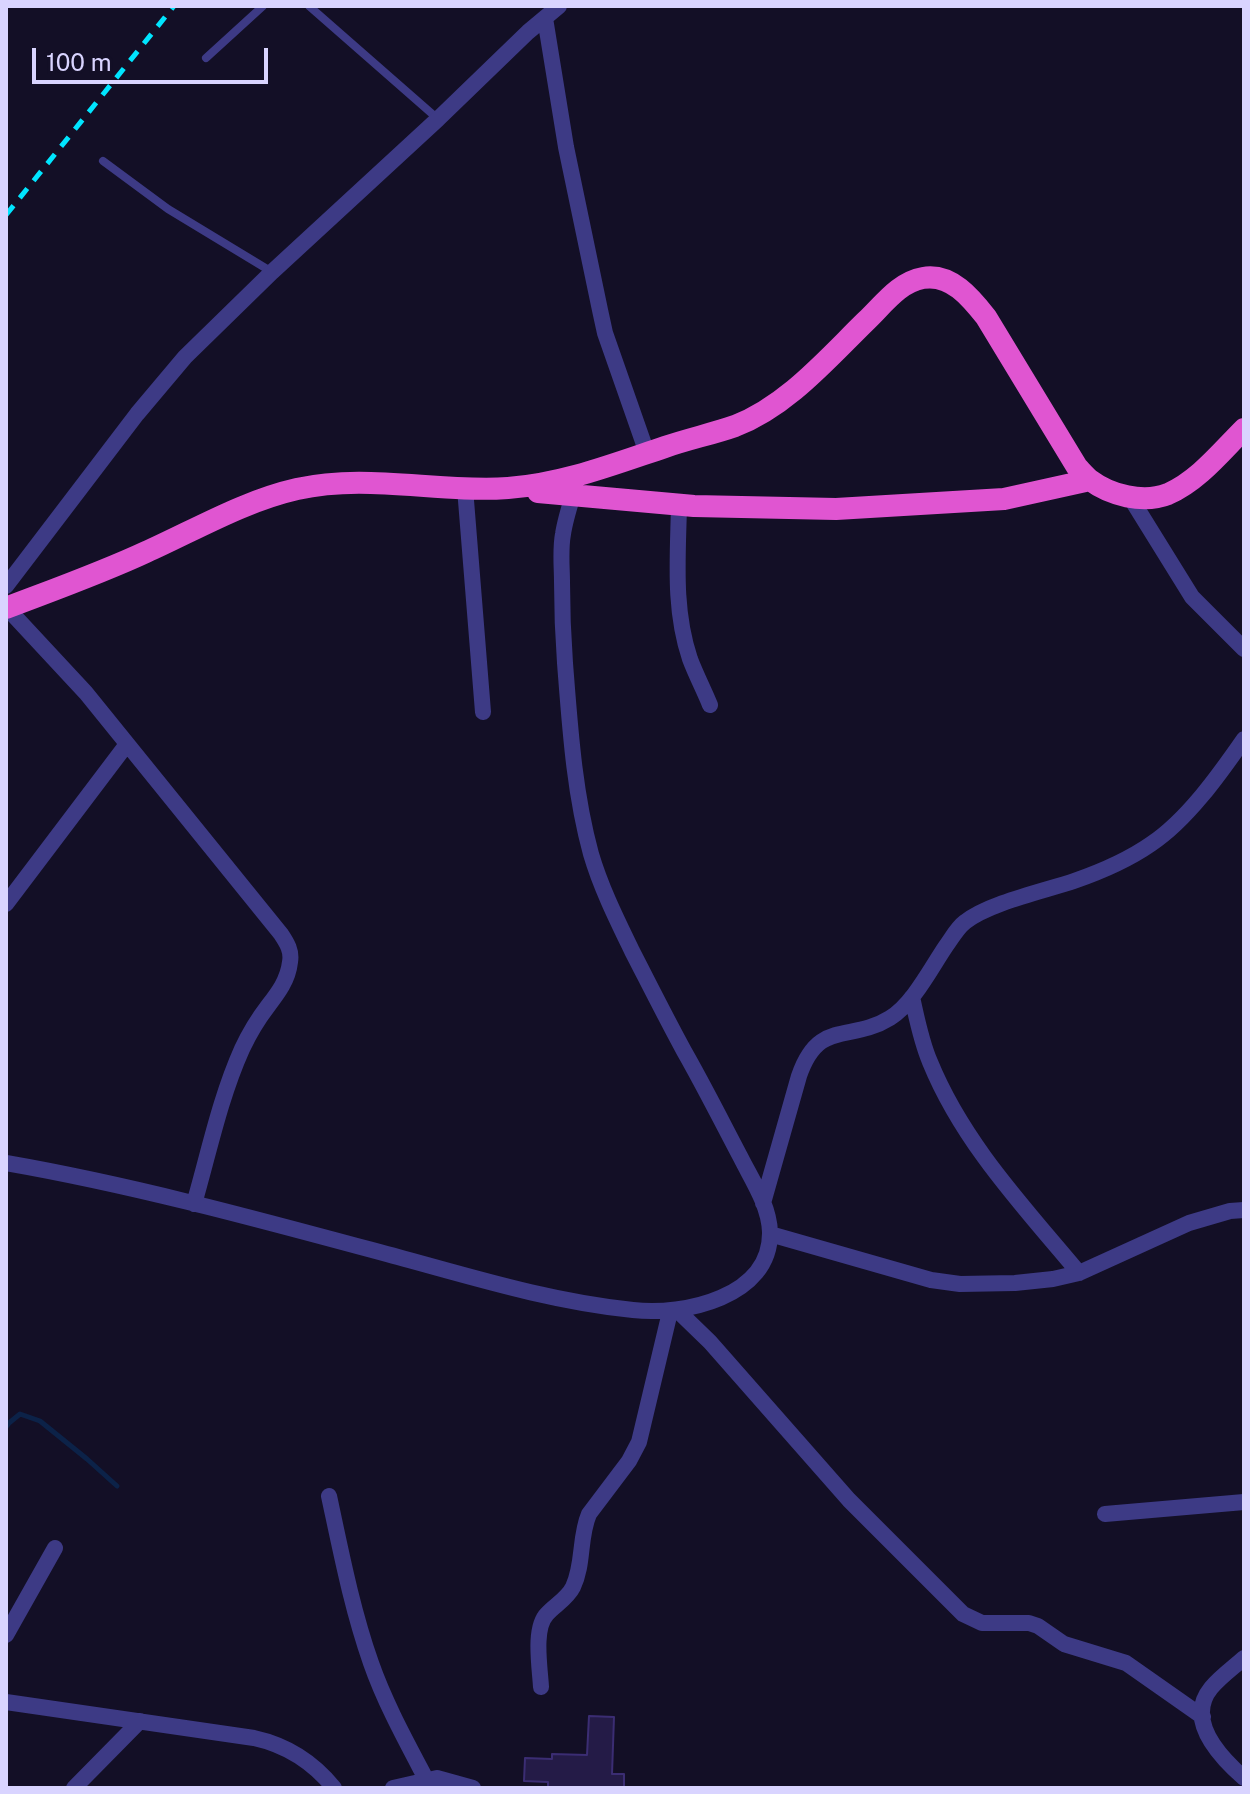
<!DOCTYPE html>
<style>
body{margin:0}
#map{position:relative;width:1250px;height:1794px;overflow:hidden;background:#130f26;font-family:"Public Sans",sans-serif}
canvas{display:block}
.frame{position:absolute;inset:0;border:8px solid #d9d4ff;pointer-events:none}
.scale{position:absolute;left:32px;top:48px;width:236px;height:36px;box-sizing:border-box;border:4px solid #d9d4ff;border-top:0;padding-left:10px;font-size:24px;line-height:28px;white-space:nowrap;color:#d9d4ff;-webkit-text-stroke:6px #130f26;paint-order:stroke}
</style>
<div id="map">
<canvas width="1250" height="1794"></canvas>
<div class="frame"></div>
<div class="scale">100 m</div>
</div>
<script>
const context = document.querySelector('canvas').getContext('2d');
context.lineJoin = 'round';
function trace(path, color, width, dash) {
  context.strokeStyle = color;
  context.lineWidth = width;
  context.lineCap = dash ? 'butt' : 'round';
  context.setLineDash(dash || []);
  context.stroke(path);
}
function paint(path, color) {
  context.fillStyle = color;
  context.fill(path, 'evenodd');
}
trace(new Path2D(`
 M 6,1427 L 9,1423 L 20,1414 L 40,1421 L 87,1459 L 117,1486`), '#0c2248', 5);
const building = new Path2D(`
 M 589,1716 L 614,1717 L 612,1774 L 624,1774 L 624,1788 L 548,1787 L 548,1782 L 524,1781 L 525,1758 L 552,1759 L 552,1754 L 587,1755 Z`);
paint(building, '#241b47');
trace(building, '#3b2d73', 2);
trace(new Path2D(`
 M 309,6 L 438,119
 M 206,58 L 263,6
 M 103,161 L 168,209 L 272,272`), '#3d3a85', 8);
trace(new Path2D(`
 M 545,18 L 566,147 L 600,310 L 605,333 L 647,453
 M 465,488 L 483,712
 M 1130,497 L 1192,597 L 1244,649
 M 679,505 C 678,557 673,609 690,659 C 696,675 704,690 710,705
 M 6,586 L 137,414 L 185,357 L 272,272 L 438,119 L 528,32 L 559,6
 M 7,608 L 86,693 L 281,934 C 287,943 292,951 290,962 C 288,980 278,993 268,1006 C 258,1019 249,1034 242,1049 C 220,1098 209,1152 194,1204
 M 6,904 L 127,744
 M 912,997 C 917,1019 921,1041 930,1062 C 963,1143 1024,1207 1079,1273
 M 6,1163 C 138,1186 268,1222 398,1257 C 475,1278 553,1302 633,1310 C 684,1316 771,1297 770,1232 C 769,1205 752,1180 741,1158 C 722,1122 704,1086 684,1051 C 666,1018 649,984 632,951 C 617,920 601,888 591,854 C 574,792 570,727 565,663 C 563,636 562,609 562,582 C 562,567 560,550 563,534 C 565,521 569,508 573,495
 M 763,1203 L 799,1076 C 819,1018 850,1043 890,1018 C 913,1004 931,968 946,946 C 952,938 957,928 965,922 C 989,903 1044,891 1074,881 C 1100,872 1128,860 1151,844 C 1187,820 1219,775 1244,739
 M 770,1234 L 931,1280 L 960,1284 L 1015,1283 L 1053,1279 L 1079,1273 L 1189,1223 L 1230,1211 L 1244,1210
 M 678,1311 L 710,1342 L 849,1500 L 963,1614 L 982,1623 L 1029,1623 L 1038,1626 L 1064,1644 L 1126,1663 L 1203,1717
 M 329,1496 C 341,1552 352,1609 371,1663 C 385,1703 406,1741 426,1779
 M 1105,1514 L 1244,1502
 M 6,1635 L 55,1548
 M 1244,1658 C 1234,1667 1220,1677 1211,1688 C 1185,1720 1220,1757 1244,1778
 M 541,1687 C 540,1668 533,1628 547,1614 C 555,1605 567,1599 573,1587 C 584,1564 579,1537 589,1514 L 629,1461 L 639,1442 L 670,1312
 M 6,1702 L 254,1738 C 286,1745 313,1762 334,1788
 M 74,1788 L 140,1721
 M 393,1788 L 437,1778 L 473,1788`), '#3d3a85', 16);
trace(new Path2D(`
 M 538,492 L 694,506 L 836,509 L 1004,499 L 1090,480
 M 6,608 C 53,590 101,573 146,552 C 195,530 244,501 297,489 C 367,473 437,493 508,488 C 563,484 614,464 665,447 C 688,439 712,434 735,426 C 787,406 827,359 866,321 C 883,305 899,282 923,278 C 951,273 971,298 986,317 L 1077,467 C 1081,471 1085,476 1090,480 C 1110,495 1143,504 1168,494 C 1198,481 1221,452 1244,429`), '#e055d1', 22);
trace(new Path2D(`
 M 6,215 L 174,6`), '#00e5ff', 5, [12, 10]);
</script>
